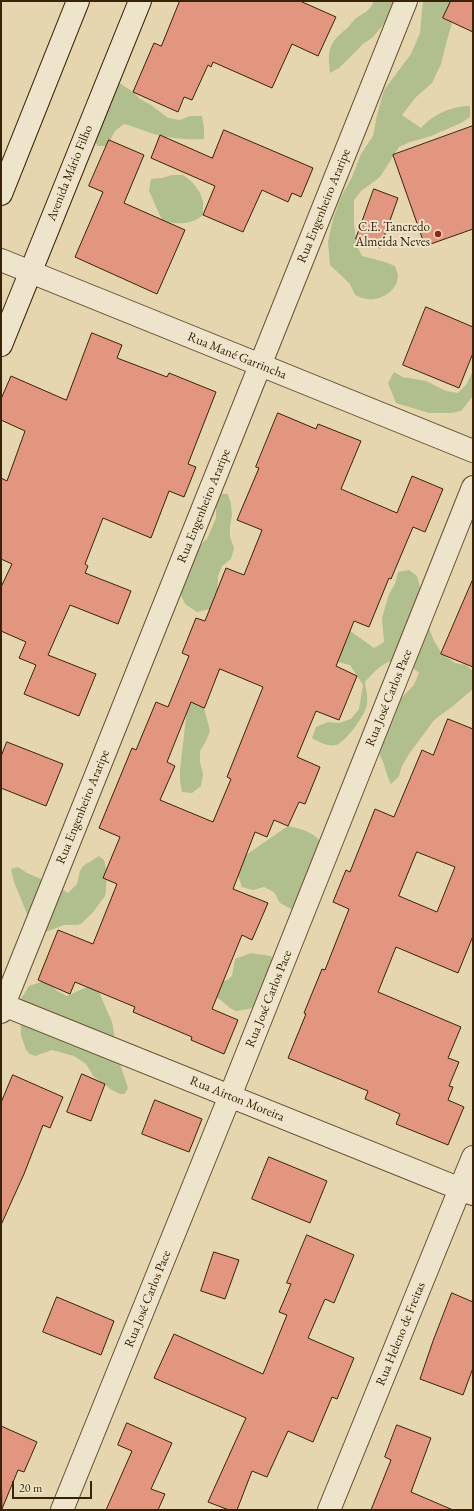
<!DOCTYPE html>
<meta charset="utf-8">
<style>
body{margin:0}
#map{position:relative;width:474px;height:1511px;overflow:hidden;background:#e5d6af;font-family:"EB Garamond",serif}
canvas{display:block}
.frame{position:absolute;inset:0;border:2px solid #392308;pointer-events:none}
.scale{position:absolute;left:12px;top:1481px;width:80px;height:18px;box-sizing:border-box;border:2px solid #392308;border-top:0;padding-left:5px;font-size:12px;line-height:14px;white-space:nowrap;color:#392308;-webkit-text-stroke:3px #eee4cb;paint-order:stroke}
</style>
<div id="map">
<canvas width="474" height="1511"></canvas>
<div class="frame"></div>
<div class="scale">20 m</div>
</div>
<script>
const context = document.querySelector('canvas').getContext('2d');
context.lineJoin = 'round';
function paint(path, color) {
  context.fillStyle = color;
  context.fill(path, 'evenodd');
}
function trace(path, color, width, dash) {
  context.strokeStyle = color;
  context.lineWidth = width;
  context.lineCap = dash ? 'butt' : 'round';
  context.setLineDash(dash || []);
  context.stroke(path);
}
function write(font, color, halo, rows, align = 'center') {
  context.font = font + ' "EB Garamond",serif';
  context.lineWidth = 4;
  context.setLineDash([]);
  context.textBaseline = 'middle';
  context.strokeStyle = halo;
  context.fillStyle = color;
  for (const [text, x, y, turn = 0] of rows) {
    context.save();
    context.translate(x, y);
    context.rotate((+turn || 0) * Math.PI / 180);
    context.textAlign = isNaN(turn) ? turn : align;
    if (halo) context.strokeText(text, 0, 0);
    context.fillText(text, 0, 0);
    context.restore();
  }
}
paint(new Path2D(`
 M 374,1 L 403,1 L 373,37 L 363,44 L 339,68 L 330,73 C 328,51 327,45 346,29 C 349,27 351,23 354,20 C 362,13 369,13 374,1 Z
 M 423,1 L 458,1 L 446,44 L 441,64 L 432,83 L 416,97 L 402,115 L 421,128 C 433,114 452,106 470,106 L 470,117 L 461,123 L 431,136 L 410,142 L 399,147 L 380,177 L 361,191 L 354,200 L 354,225 L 357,246 L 362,256 L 385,262 L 395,266 C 396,269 397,272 398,275 C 398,291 381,301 367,299 C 363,299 359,296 355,295 L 350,284 L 330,265 L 328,242 L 333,219 L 341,197 L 352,177 L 361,154 L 373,136 L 377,115 L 384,90 L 411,54 L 420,33 Z
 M 118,82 L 133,92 L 140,99 L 151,105 L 168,118 L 180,120 L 190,116 L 202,116 L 204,128 L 204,139 C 186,140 162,138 145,131 C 137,128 132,126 124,124 L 115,131 L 107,146 L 98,146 L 92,137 Z
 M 172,175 L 183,175 L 192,182 L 199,191 L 203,201 L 203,215 C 191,225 177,225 162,220 L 149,191 L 151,179 L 162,178 Z
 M 473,371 L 473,396 L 461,411 L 451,413 L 429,413 L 396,403 L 388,383 L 394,372 L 403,377 L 426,381 L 446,391 L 458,393 L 466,385 Z
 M 216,494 L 228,494 L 231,504 L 232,515 L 230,526 L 230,537 L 234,548 L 231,559 L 222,566 L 218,576 L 217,602 L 210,609 L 197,612 L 185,604 L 180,593 L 198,547 L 207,539 L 216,518 Z
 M 409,570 L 417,576 L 423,598 L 426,620 L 434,641 L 442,654 L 455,663 L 466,665 L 473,671 L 473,689 L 453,706 L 434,720 L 409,754 L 402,766 L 399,776 L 391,784 C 387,777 386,770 383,762 C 381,758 379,753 377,748 L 396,703 L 414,685 L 419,673 L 402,658 C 382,662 378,668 365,682 C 366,690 368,696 367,704 C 366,714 346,742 336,745 C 328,747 319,742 312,738 L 316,727 L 328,722 L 339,723 L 351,719 L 359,709 L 363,685 L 350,665 L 338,662 L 331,653 L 342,625 L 374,648 L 384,642 L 382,618 L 389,594 L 395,584 L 398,572 Z
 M 199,698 L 204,708 L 210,731 L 206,741 L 200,751 L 200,762 L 203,774 L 201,786 L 192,793 L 182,792 L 180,781 L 180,770 L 188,701 Z
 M 288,826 C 316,832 319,838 334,860 L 332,871 L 326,882 L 302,906 L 291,909 L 280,903 L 274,892 L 264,887 L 253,890 L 242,887 L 238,876 L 240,865 L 246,855 Z
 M 99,856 L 104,860 L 107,873 L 106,890 L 105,896 L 93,912 L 81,924 L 76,925 L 64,925 L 43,933 L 33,928 L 14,882 L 11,869 L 18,867 L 27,873 L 55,885 L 68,893 L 77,884 L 80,871 L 83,866 Z
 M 251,953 L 271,956 L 273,960 L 264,1001 L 249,1009 L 236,1011 L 230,1008 L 222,1001 L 213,995 L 211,985 L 227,980 L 232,976 L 235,959 Z
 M 41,982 L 48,982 L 57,991 L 67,996 L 89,986 L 94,986 L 99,992 L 112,1022 L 114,1034 L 114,1046 L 128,1088 L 125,1094 L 120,1094 L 110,1089 L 105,1084 L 94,1077 L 86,1064 L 74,1056 L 52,1050 L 35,1056 L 30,1054 L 26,1050 L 21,1035 L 20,1003 L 22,997 L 29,986 Z`), '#b1be8d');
const building = new Path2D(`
 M 180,1 L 300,1 L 336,17 L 318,56 L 292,44 L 272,88 L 213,62 L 211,67 L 208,65 L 192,100 L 184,97 L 178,112 L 133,92 L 154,43 L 161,46 Z
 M 451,1 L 473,1 L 473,32 L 443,18 Z
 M 473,126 L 473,229 L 425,246 L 393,155 Z
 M 224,130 L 313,168 L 301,197 L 292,193 L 288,202 L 262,190 L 243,232 L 203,215 L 215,186 L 151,158 L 160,135 L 212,158 Z
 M 109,140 L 144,155 L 124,203 L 185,230 L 157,294 L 75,257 L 103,192 L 89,186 Z
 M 374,189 L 398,198 L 380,248 L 356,239 Z
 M 426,307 L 473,327 L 473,353 L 459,388 L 403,365 Z
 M 92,333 L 122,345 L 117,358 L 167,377 L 169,373 L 216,392 L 188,464 L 196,467 L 184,497 L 169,491 L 151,538 L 103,518 L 85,564 L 88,566 L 85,573 L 131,591 L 118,624 L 70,605 L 48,655 L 96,674 L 79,716 L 24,694 L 36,665 L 19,658 L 26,642 L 1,631 L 1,587 L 12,564 L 1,559 L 1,478 L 7,481 L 25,431 L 1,420 L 1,399 L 11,376 L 66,400 Z
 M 278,413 L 316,429 L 318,424 L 361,441 L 341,489 L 397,513 L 412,476 L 443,489 L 425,532 L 413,527 L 391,579 L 389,578 L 369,627 L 354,621 L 336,666 L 357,676 L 339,720 L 316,711 L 297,757 L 320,767 L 305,804 L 299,802 L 288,826 L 274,820 L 267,837 L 255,832 L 233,889 L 268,903 L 252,940 L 242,935 L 212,1009 L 238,1020 L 224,1054 L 191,1040 L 192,1037 L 133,1012 L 135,1007 L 75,982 L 70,994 L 38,980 L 58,930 L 93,944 L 117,884 L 103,878 L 120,837 L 99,828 L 132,748 L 136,750 L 156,702 L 168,707 L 189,656 L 182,653 L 196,618 L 205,621 L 226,568 L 244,575 L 262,530 L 237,520 L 259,468 L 256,467 ZM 220,669 L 263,687 L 227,777 L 231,779 L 213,822 L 160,800 L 175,766 L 167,762 L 191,702 L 204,708 Z
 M 473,579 L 473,667 L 441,654 Z
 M 448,719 L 473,729 L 473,936 L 458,973 L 396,947 L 378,992 L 461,1027 L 448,1058 L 459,1062 L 449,1086 L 453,1087 L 448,1100 L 464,1107 L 448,1145 L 396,1124 L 400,1114 L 365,1099 L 368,1091 L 288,1058 L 306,1014 L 304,1013 L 322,969 L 325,970 L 349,909 L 333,902 L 346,870 L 350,872 L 375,809 L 394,817 L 422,750 L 433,755 ZM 417,852 L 455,867 L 437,912 L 399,896 Z
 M 7,742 L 63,764 L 46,806 L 1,788 L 1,757 Z
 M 82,1074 L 105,1084 L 91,1121 L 67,1112 Z
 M 13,1075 L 63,1097 L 50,1128 L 43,1125 L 24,1174 L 1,1225 L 1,1103 Z
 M 155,1100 L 202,1119 L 189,1152 L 142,1134 Z
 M 269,1157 L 327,1181 L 310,1223 L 252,1199 Z
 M 307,1235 L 354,1255 L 334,1303 L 325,1299 L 308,1338 L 354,1358 L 337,1399 L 332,1397 L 313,1442 L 288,1431 L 267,1477 L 252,1471 L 237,1510 L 229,1510 L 208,1502 L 246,1418 L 154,1378 L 174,1334 L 263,1374 L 287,1315 L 279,1312 L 291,1284 L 287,1283 Z
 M 214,1252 L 239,1260 L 225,1299 L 201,1291 Z
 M 452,1293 L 473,1302 L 473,1368 L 463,1395 L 420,1379 L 433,1341 Z
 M 57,1297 L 114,1321 L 101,1355 L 43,1332 Z
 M 127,1423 L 172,1443 L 151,1489 L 165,1494 L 158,1510 L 106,1510 L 132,1451 L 118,1445 Z
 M 397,1425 L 431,1438 L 411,1492 L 453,1510 L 371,1510 L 391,1460 L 385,1457 Z
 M 1,1426 L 37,1442 L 24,1472 L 18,1470 L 2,1509 Z`);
paint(building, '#e3967f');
trace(building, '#392308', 1);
const minor = new Path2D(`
 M 1,260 L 473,451
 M 1,1004 L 473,1194
 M 1,1012 L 406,1
 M 62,1510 L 230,1096 L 473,487
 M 329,1510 L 473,1157`);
const secondary = new Path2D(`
 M 1,194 L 78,1
 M 1,345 L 140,1`);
trace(minor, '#645032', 24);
trace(secondary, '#392308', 24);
trace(minor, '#eee4cb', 22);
trace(secondary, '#eee4cb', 22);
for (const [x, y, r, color] of [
 [438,234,4,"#8f2418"]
]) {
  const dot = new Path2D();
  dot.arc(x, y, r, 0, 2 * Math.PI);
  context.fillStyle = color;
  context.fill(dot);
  trace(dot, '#eee4cb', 1.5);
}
write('13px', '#392308', '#eee4cb', [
 ["Avenida Mário Filho",70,173,-68],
 ["Rua Engenheiro Araripe",324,206,-68],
 ["Rua Mané Garrincha",237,356,22],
 ["Rua Engenheiro Araripe",204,506,-68],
 ["Rua José Carlos Pace",389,698,-68],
 ["Rua Engenheiro Araripe",83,807,-68],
 ["Rua José Carlos Pace",269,999,-68],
 ["Rua Airton Moreira",237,1099,22],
 ["Rua José Carlos Pace",148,1299,-68],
 ["Rua Heleno de Freitas",401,1334,-68]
]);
write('13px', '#392308', '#eee4cb', [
 ["C.E. Tancredo",430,227],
 ["Almeida Neves",430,242]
], 'right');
</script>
